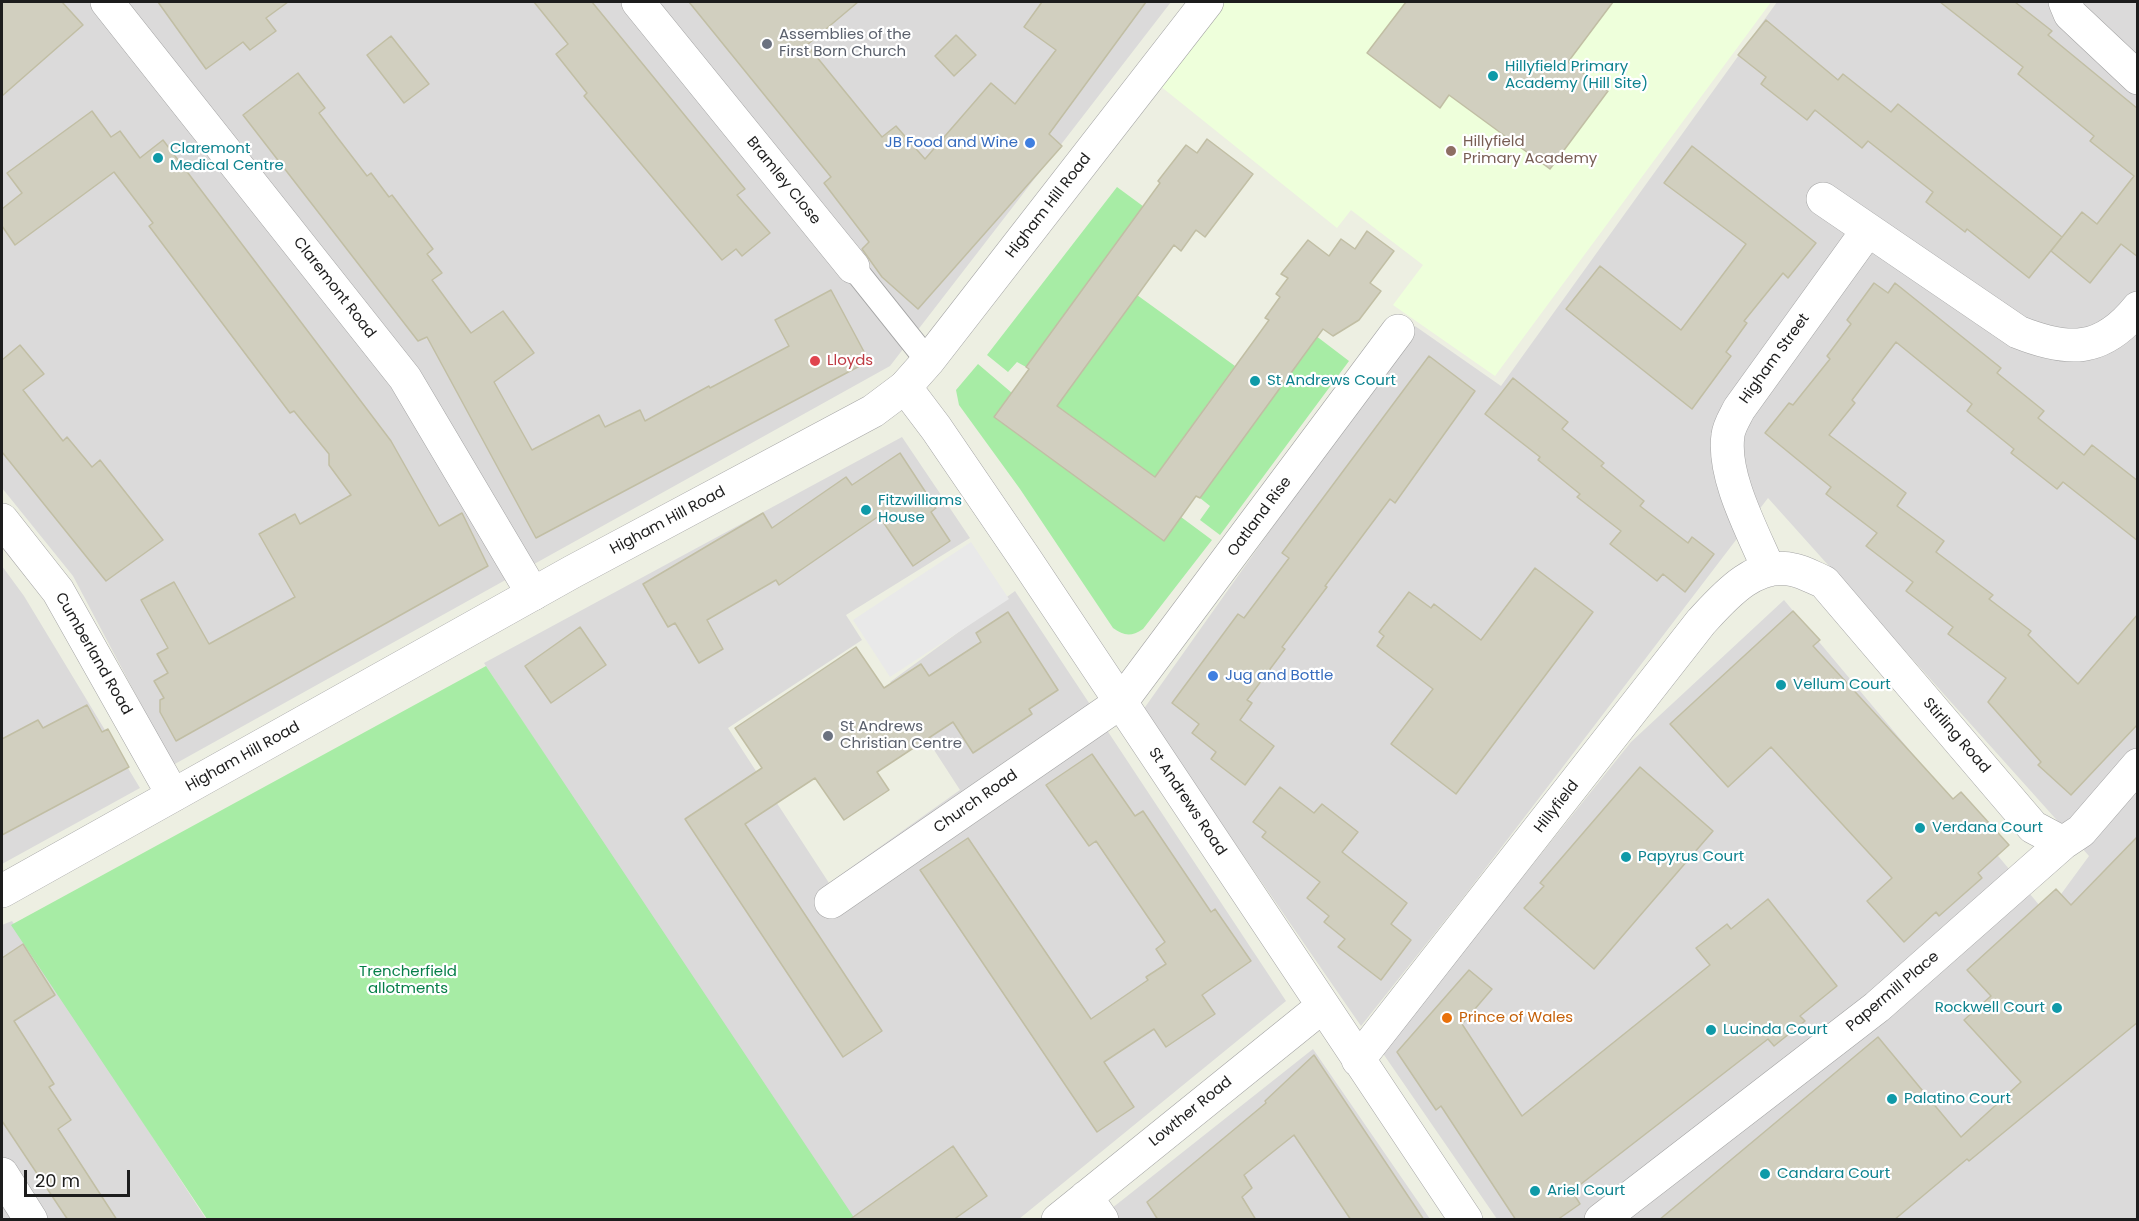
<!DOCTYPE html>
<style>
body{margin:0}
#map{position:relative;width:2139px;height:1221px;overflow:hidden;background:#edefe2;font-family:Poppins,sans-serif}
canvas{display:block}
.frame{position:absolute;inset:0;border:3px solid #1d1d1d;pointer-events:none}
.scale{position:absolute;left:24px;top:1170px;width:106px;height:27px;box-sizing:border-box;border:3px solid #1d1d1d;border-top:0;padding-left:8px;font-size:18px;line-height:21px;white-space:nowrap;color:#1d1d1d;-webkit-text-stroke:4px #fff;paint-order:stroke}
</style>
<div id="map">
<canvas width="2139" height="1221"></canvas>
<div class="frame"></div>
<div class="scale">20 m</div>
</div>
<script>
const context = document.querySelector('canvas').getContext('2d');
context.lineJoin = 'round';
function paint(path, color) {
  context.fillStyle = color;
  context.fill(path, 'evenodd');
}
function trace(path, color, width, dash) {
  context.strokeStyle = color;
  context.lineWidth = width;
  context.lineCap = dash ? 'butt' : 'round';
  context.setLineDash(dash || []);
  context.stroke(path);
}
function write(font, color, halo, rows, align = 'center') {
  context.font = font + ' Poppins,sans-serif';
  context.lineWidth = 4.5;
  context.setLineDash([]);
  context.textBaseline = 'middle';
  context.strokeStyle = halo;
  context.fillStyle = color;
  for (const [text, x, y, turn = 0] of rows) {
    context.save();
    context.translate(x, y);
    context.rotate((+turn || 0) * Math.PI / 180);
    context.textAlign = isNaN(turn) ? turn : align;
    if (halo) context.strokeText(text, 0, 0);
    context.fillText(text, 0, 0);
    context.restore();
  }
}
paint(new Path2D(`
 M 2,2 L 1171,2 L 890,366 L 173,765 L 73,576 L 2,488 Z
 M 1777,2 L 2137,2 L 2137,1002 L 2056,901 L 2089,856 L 1768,498 L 1462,899 L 1361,1026 L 1143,710 L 1415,326 L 1501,386 Z
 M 902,437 L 970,538 L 846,615 L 862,640 L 728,728 L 829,883 L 960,790 L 890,682 L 1015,591 L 1286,1001 L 1019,1219 L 850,1219 L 484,663 Z
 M 2,566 L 24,596 L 140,788 L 2,864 Z
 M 1784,600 L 2137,1022 L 2137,1219 L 1497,1219 L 1382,1052 L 1631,742 Z
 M 12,921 L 206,1219 L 2,1220 L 2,925 Z
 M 1313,1049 L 1430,1219 L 1097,1220 Z`), '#dbdada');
paint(new Path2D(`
 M 1207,2 L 1771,2 L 1495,376 L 1393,305 L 1423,265 L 1351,210 L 1337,228 L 1149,77 Z`), '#eeffdb');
paint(new Path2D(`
 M 1117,187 L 1170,226 L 1137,215 L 1026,367 L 1017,362 L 1008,372 L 987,355 Z
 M 1137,295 L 1235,366 L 1155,477 L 1057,406 Z
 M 1303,326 L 1349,361 L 1220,535 L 1200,520 L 1210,506 L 1200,498 L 1312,343 Z
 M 978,364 L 1012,393 L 994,417 L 1181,517 L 1212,540 L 1143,629 C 1131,637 1124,636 1113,628 L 1020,489 L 959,405 L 956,390 Z
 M 486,666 L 855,1219 L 207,1219 L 11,925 Z`), '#a7eca5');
paint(new Path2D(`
 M 971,542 L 1009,599 L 890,677 L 853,620 Z`), '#e9e9e9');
const building = new Path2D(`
 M 2,2 L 62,2 L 83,25 L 2,96 Z
 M 158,2 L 288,2 L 266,18 L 276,31 L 250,50 L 243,42 L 206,69 Z
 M 534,2 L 592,2 L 745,189 L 737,195 L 770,233 L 742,256 L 736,249 L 722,260 L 584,96 L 587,93 L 556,54 L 568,44 Z
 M 689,2 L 858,2 L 807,45 L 882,137 L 896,126 L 925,159 L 991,83 L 1015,104 L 1056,50 L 1024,27 L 1042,2 L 1146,2 L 1049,134 L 1062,146 L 918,309 L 882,277 L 862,249 L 869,242 L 824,183 L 831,177 Z
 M 1406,2 L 1613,2 L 1568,62 L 1608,91 L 1550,169 L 1449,95 L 1440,108 L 1367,53 Z
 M 1940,2 L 2015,2 L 2052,31 L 2048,35 L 2138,109 L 2138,257 L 2121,244 L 2090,283 L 2051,251 L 2082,212 L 2097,224 L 2134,176 L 2090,141 L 2094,136 L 2018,74 L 2023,67 Z
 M 1766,20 L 1838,80 L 1843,74 L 1891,112 L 1898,104 L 2062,237 L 2029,278 L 1967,229 L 1965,232 L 1926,202 L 1933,192 L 1868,141 L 1862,148 L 1815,110 L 1807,120 L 1761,84 L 1766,77 L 1738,55 Z
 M 956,35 L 976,55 L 954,76 L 935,56 Z
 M 391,36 L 429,84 L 404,103 L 367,55 Z
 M 298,73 L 325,108 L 319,113 L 337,137 L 367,176 L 371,173 L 389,197 L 392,195 L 433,249 L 427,254 L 442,273 L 432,280 L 471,333 L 503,311 L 534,353 L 494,382 L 532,450 L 599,415 L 605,427 L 640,410 L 645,421 L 709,386 L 710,388 L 789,346 L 775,320 L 831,290 L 869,361 L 536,538 L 427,337 L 418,341 L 243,115 Z
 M 92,111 L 111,137 L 120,131 L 140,158 L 163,140 L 391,441 L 439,526 L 462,513 L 488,566 L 176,741 L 160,712 L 160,700 L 164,698 L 154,681 L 168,673 L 157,654 L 168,648 L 141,600 L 174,582 L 209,644 L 295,597 L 259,534 L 295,514 L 300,524 L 351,495 L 329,465 L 329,454 L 294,411 L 290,413 L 149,226 L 153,223 L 114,172 L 15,245 L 2,226 L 2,209 L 22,193 L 7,173 Z
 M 1207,139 L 1253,174 L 1205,237 L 1196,230 L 1181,251 L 1174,245 L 1057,406 L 1155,477 L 1269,320 L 1265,318 L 1280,297 L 1276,294 L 1288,278 L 1281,274 L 1308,240 L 1329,256 L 1341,239 L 1355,249 L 1367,231 L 1394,251 L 1370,283 L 1381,291 L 1359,320 L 1333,336 L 1323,329 L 1200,498 L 1196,496 L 1164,541 L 994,417 L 1029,369 L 1026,367 L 1160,183 L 1158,181 L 1186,145 L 1197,153 Z
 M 1692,146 L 1816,243 L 1788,278 L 1783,273 L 1744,321 L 1747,323 L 1726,352 L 1731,356 L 1692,409 L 1566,309 L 1600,266 L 1681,330 L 1746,244 L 1664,183 Z
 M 1874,283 L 1888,293 L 1895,283 L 2001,368 L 1997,373 L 2044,411 L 2038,418 L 2084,455 L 2092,445 L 2138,481 L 2138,541 L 2063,482 L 2057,489 L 2011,453 L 2014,449 L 1967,411 L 1972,404 L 1896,342 L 1852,400 L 1855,403 L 1829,435 L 1906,493 L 1897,506 L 1944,541 L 1936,552 L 1993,595 L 1989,599 L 2031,631 L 2028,635 L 2078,684 L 2138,614 L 2138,724 L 2071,795 L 2038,765 L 2041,762 L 1988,702 L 2006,678 L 1948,634 L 1953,627 L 1906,591 L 1913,582 L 1866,546 L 1877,533 L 1826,494 L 1831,487 L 1765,433 L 1789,403 L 1793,405 L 1830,359 L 1827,356 L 1851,324 L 1847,320 Z
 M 20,345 L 44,374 L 23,390 L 63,441 L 67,437 L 92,467 L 100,460 L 163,540 L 106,581 L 2,452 L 2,360 Z
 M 1429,356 L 1475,391 L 1395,503 L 1390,499 L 1325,586 L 1327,587 L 1282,647 L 1285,649 L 1247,700 L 1252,703 L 1240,720 L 1274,746 L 1245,785 L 1211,759 L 1216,752 L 1192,733 L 1199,724 L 1172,703 L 1238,614 L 1244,618 L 1289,558 L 1282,553 Z
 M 1513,378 L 1568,422 L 1562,429 L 1604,463 L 1601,466 L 1644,501 L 1640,506 L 1688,543 L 1692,537 L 1714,554 L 1685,592 L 1663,574 L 1657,581 L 1610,544 L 1621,531 L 1577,497 L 1580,494 L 1538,460 L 1540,457 L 1485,414 Z
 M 900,453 L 936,508 L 931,512 L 950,541 L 913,566 L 879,516 L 779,585 L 776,580 L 707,620 L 723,649 L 699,663 L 675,623 L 668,627 L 643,584 L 763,513 L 772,528 L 846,477 L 852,485 Z
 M 1535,568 L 1593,612 L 1456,794 L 1391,744 L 1433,689 L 1377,646 L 1384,636 L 1379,632 L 1409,592 L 1431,608 L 1434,604 L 1481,640 Z
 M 1793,611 L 1820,640 L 1813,646 L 1903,744 L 1953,799 L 1961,792 L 2009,845 L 1978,873 L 1982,878 L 1939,916 L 1936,912 L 1904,942 L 1867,901 L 1892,878 L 1771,747 L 1728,787 L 1670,724 Z
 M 1008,612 L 1058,690 L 1029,709 L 1032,714 L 973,753 L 953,722 L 877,772 L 889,790 L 844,820 L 815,778 L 745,824 L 882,1031 L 843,1057 L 685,819 L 762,768 L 735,728 L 856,647 L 884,688 L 921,664 L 929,676 L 981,642 L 976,633 Z
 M 580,627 L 606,665 L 551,703 L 525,666 Z
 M 87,705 L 102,732 L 108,729 L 129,767 L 2,835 L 2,739 L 38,720 L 43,728 Z
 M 1092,754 L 1135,816 L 1143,811 L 1211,912 L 1215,909 L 1251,961 L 1202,995 L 1215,1014 L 1166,1047 L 1154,1029 L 1104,1062 L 1134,1107 L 1097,1132 L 920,870 L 968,838 L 1091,1019 L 1148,980 L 1146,977 L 1166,964 L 1156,949 L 1165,942 L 1096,841 L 1089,846 L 1046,785 Z
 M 1640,767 L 1713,831 L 1594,969 L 1524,908 L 1544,886 L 1540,883 Z
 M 1280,787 L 1314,813 L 1322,804 L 1358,832 L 1342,852 L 1407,903 L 1391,924 L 1411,940 L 1381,980 L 1338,947 L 1345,939 L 1324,922 L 1329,916 L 1307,898 L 1320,882 L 1262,837 L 1266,832 L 1253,822 Z
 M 2138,836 L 2138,1022 L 1969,1161 L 1967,1159 L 1894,1220 L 1659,1220 L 1878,1037 L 1961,1137 L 2021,1082 L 1964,1020 L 1991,996 L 1967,970 L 2056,889 L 2071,905 Z
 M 1768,899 L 1837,986 L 1800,1016 L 1805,1021 L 1774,1046 L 1768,1039 L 1572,1191 L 1580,1204 L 1557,1220 L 1516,1220 L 1441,1106 L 1436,1110 L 1397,1052 L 1469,970 L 1492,989 L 1462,1024 L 1522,1116 L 1710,965 L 1696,948 L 1727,924 L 1731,929 Z
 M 23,944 L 55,995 L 14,1021 L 54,1084 L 49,1087 L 71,1120 L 58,1129 L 117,1220 L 68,1220 L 2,1121 L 2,958 Z
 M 1314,1055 L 1424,1220 L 1351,1220 L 1294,1135 L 1244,1175 L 1252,1188 L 1242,1197 L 1256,1220 L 1158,1220 L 1147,1202 L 1266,1103 L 1265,1101 Z
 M 953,1146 L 987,1196 L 953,1220 L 849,1220 Z`);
paint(building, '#d1cfbf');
trace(building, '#c1bea4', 1.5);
const pedestrian = new Path2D(`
 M 853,267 L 928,361`);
const minor = new Path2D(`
 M 107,2 L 405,378 L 533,594
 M 638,2 L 853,267
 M 2065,2 L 2070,14 L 2138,78
 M 1823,199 L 2018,332 C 2068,352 2102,353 2138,308
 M 905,387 L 936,428 L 1024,557 L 1466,1220
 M 2,520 L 58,591 L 173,795
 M 1769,570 C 1753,532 1722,476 1728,435 C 1729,426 1735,417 1739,409 L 1868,230
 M 831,902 L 1121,702 L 1398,331
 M 1358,1060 L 1701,622 C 1724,597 1755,560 1794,570 C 1804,572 1814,578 1824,582 L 2033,827 L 2063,843 L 2081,831 L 2138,765
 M 2,1174 L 31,1220
 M 1086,1197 L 1102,1220
 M 1058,1220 L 1323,1006
 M 1601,1220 L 1877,1007 L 2063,843`);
const tertiary = new Path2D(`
 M 2,891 L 572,572 L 873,411 L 905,387 L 928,361 L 1207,2`);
trace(pedestrian, '#a4a4a4', 26);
trace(minor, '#a4a4a4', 34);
trace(tertiary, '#a4a4a4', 34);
trace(pedestrian, '#fff', 24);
trace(minor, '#fff', 33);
trace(tertiary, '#fff', 33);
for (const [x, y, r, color] of [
 [767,44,6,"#6b7280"],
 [1493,76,6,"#0f9aa8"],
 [1030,143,6,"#3f7fe0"],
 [1451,151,6,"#8d6e63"],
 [158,158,6,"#0f9aa8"],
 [815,361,6,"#e0444e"],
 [1255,381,6,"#0f9aa8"],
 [866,510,6,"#0f9aa8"],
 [1213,676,6,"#3f7fe0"],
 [1781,685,6,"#0f9aa8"],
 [828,736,6,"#6b7280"],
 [1920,828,6,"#0f9aa8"],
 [1626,857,6,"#0f9aa8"],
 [2057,1008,6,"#0f9aa8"],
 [1447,1018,6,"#e8710a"],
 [1711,1030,6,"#0f9aa8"],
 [1892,1099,6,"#0f9aa8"],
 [1765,1174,6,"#0f9aa8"],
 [1535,1191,6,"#0f9aa8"]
]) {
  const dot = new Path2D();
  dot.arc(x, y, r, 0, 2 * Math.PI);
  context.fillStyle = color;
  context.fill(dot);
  trace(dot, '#fff', 2);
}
write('15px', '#5b616d', '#fff', [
 ["Assemblies of the",779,35],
 ["First Born Church",779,52],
 ["St Andrews",840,727],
 ["Christian Centre",840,744]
], 'left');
write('15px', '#0d838f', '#fff', [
 ["Hillyfield Primary",1505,67],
 ["Academy (Hill Site)",1505,84],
 ["Claremont",170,149],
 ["Medical Centre",170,166],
 ["St Andrews Court",1267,381],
 ["Fitzwilliams",878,501],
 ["House",878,518],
 ["Vellum Court",1793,685],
 ["Verdana Court",1932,828],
 ["Papyrus Court",1638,857],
 ["Rockwell Court",2045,1008,"right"],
 ["Lucinda Court",1723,1030],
 ["Palatino Court",1904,1099],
 ["Candara Court",1777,1174],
 ["Ariel Court",1547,1191]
], 'left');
write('15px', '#785e54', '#fff', [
 ["Hillyfield",1463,142],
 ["Primary Academy",1463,159]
], 'left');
write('15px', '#366cbe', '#fff', [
 ["JB Food and Wine",1018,143],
 ["Jug and Bottle",1225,676,"left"]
], 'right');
write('15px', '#1d1d1d', '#fff', [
 ["Bramley Close",783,181,51],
 ["Higham Hill Road",1049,206,-52],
 ["Claremont Road",334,288,52],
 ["Higham Street",1775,359,-54],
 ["Oatland Rise",1260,517,-53],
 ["Higham Hill Road",668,521,-28],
 ["Cumberland Road",93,654,60],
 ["Stirling Road",1956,736,49],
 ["Higham Hill Road",243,757,-29],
 ["Church Road",976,802,-35],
 ["St Andrews Road",1187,802,56],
 ["Hillyfield",1557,807,-52],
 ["Papermill Place",1893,992,-40],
 ["Lowther Road",1191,1112,-39]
]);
write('15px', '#be3a42', '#fff', [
 ["Lloyds",827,361]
], 'left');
write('15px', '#067f48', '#fff', [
 ["Trencherfield",408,972],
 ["allotments",408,989]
]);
write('15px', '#c56008', '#fff', [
 ["Prince of Wales",1459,1018]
], 'left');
</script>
